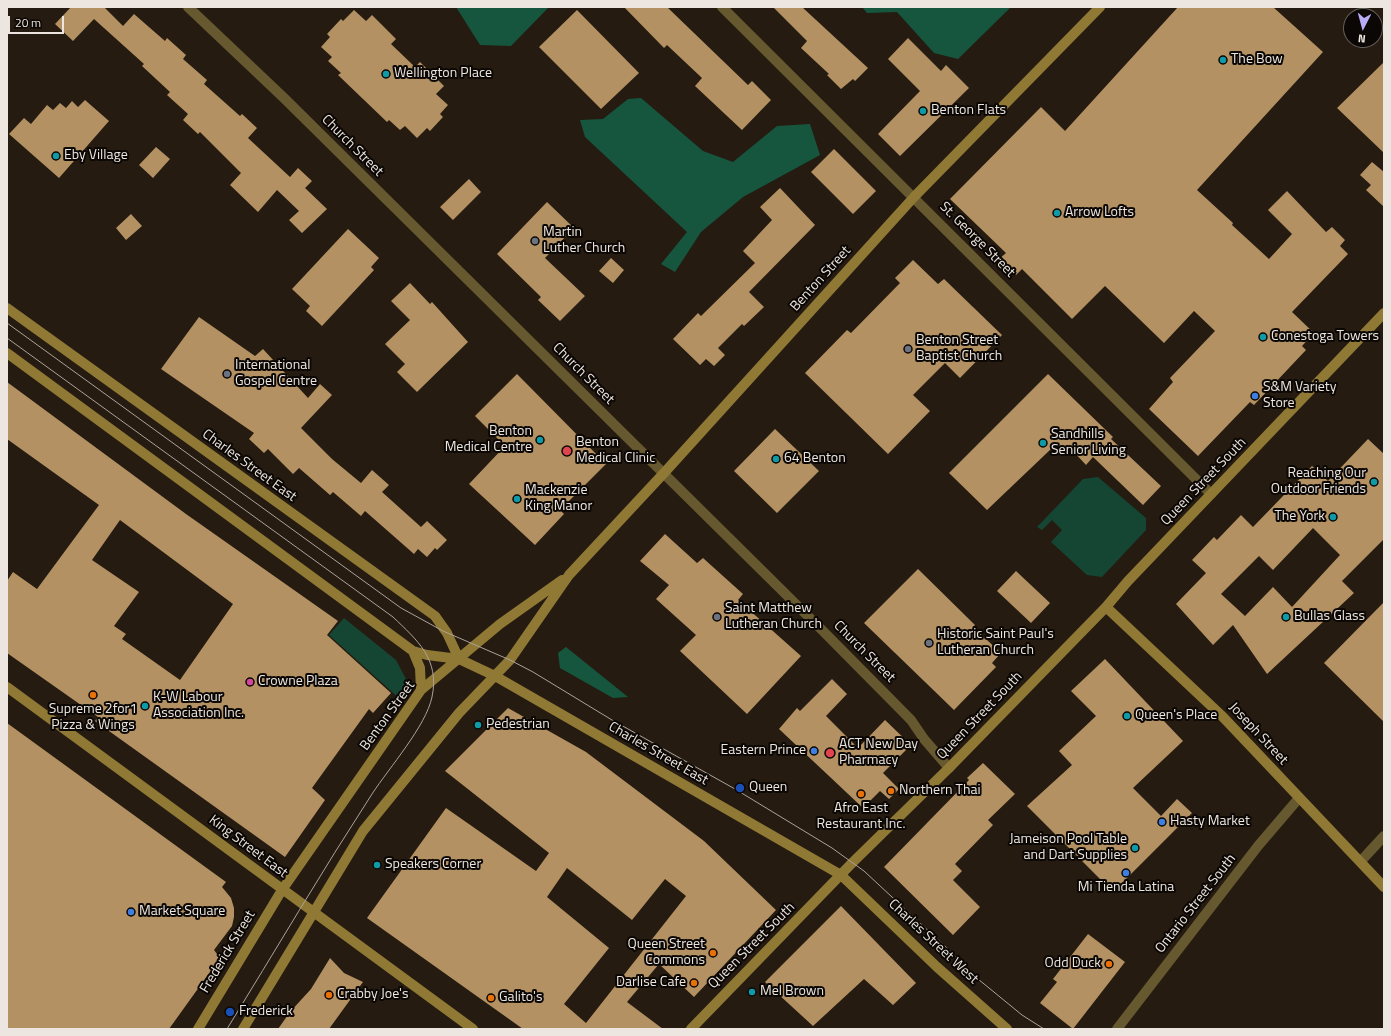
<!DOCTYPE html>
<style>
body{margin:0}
#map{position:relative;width:1391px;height:1036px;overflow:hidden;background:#251b11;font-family:"Titillium Web",sans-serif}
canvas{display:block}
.frame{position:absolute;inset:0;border:8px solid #ede5df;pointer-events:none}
.north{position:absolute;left:1343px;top:8px;width:40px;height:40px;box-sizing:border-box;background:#0b0704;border:1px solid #65605c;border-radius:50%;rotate:186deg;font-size:11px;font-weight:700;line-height:16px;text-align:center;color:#ede5df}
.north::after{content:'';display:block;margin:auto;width:14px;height:18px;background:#b8abf7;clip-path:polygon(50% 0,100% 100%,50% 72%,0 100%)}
.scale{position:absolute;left:8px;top:16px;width:56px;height:18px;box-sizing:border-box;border:2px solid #ede5df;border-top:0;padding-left:5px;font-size:12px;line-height:14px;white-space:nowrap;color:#ede5df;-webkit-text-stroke:3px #0b0704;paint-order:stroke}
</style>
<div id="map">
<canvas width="1391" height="1036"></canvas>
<div class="frame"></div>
<div class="north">N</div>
<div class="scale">20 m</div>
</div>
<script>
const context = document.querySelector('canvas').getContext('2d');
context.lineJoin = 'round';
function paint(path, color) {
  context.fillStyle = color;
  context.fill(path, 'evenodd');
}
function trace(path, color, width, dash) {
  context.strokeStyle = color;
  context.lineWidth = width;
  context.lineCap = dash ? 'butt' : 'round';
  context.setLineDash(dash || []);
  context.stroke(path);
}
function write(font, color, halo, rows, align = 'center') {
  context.font = font + ' "Titillium Web",sans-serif';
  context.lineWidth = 4;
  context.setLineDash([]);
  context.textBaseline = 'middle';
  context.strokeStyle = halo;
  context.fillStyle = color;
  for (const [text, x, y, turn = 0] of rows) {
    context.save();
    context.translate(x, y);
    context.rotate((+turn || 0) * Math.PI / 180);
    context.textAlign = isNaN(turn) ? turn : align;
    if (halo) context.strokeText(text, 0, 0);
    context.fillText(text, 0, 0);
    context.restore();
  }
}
paint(new Path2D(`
 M 1098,477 L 1146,518 L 1146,530 L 1102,577 L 1087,575 L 1051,542 L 1062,530 L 1052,520 L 1042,530 L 1037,527 L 1083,479 Z
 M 344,618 L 396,660 L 406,679 L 401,700 L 329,635 Z`), '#154634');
paint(new Path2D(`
 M 456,7 L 549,7 L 511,46 L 480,45 Z
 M 862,7 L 1011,7 L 958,59 L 934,53 L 897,12 L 867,13 Z
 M 641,98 L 703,151 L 733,162 L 777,126 L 810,124 L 820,155 L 743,197 L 701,232 L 675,272 L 661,264 L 687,232 L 585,137 L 580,120 L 603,119 L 628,99 Z
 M 566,647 L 628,697 L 613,698 L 560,668 L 558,653 Z`), '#16563f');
paint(new Path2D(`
 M 71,7 L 106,7 L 105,8 L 123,26 L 134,14 L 165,41 L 167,38 L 186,55 L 183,59 L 207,80 L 204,84 L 240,116 L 242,114 L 257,128 L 248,138 L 290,177 L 298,168 L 312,181 L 305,188 L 327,209 L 302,233 L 289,220 L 299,211 L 277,190 L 258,212 L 230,185 L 241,173 L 200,132 L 198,134 L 183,120 L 188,114 L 167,95 L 170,92 L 142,66 L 144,64 L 94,19 L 73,41 L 55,24 Z
 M 624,7 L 667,7 L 748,85 L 752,81 L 771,100 L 742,130 L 695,86 L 702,78 L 667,45 L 664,48 Z
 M 773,7 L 802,7 L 868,68 L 855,81 L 853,79 L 841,89 L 827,75 L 829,74 L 801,48 L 807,41 Z
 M 1178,7 L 1273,7 L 1323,52 L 1197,190 L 1233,223 L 1232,225 L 1269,259 L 1292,234 L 1268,210 L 1287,191 L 1326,232 L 1332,227 L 1345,240 L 1340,246 L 1348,254 L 1292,312 L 1314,333 L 1302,346 L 1306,350 L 1254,405 L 1250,402 L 1198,456 L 1149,409 L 1173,382 L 1170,378 L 1215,331 L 1194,311 L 1164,343 L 1105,286 L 1072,319 L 1022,269 L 1016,275 L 999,259 L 1006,253 L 950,199 L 1041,107 L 1065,131 Z
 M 354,10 L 366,21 L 372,15 L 396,39 L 391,44 L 415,67 L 420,62 L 444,86 L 436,94 L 448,105 L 440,114 L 443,117 L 430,131 L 427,128 L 417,138 L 405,126 L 400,130 L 389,120 L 387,122 L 338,75 L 341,73 L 328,61 L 332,57 L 321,47 L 330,37 L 327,34 L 341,19 L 343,21 Z
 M 577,10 L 639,73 L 601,109 L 539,47 Z
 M 908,38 L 941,71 L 946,65 L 969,88 L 900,156 L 878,134 L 920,91 L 888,59 Z
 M 1384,62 L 1384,153 L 1337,108 Z
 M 85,100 L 109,121 L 59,178 L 9,134 L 24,118 L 31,124 L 47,105 L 53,110 L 60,103 L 66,108 L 72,101 L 78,107 Z
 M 156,147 L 170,159 L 153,178 L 139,165 Z
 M 834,149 L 876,191 L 853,214 L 811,172 Z
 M 1372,162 L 1384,172 L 1384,207 L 1366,190 L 1371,185 L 1360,175 Z
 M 469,179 L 481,192 L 453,220 L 440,207 Z
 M 780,188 L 815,225 L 749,292 L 764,307 L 744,326 L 742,324 L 718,348 L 725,355 L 714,366 L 706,359 L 700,365 L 673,339 L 698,313 L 701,316 L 755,263 L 743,251 L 772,220 L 760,207 Z
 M 547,202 L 574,228 L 545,258 L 585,296 L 560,321 L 538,300 L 541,297 L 497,254 Z
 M 131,214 L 142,226 L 126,240 L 116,228 Z
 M 348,229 L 379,258 L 371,267 L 374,270 L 322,326 L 306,311 L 310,306 L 292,289 Z
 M 611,258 L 624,270 L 613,283 L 599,271 Z
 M 913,260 L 938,284 L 944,279 L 1002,335 L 960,378 L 945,363 L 913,395 L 930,411 L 888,454 L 805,373 L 847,330 L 851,333 L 900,283 L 895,278 Z
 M 410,283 L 430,304 L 432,302 L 468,342 L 417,392 L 397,372 L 405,364 L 385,344 L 410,320 L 391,301 Z
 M 199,317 L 255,356 L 263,349 L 308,398 L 320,384 L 332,395 L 301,428 L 332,459 L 361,483 L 372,470 L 389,485 L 382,492 L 421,527 L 427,521 L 447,540 L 437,550 L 435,548 L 427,557 L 418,549 L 414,554 L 365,511 L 361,516 L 333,492 L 330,495 L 299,468 L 293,474 L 268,449 L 264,453 L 249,439 L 254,433 L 161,369 Z
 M 517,374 L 606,464 L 560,510 L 564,514 L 535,545 L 469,484 L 505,446 L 475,416 Z
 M 1048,374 L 1113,437 L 1111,439 L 1161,486 L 1143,505 L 1093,457 L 1086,465 L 1072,450 L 1051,449 L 987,510 L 949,473 Z
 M 7,382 L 186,514 L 338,621 L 327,635 L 391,693 L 373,713 L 369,709 L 312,788 L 325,800 L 285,857 L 95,721 L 98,717 L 7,653 L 7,581 L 13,572 L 37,589 L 99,505 L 7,439 ZM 120,520 L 233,604 L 180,680 L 122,639 L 126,634 L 114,626 L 139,592 L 92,560 Z
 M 775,429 L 819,471 L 777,513 L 734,471 Z
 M 1368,439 L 1384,454 L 1384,539 L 1342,581 L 1354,593 L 1267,674 L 1233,625 L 1213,645 L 1176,604 L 1206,573 L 1192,560 L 1214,537 L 1217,540 L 1241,515 L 1253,527 L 1312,466 L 1328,481 ZM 1313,528 L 1340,555 L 1292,607 L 1273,587 L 1245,616 L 1221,594 L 1259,556 L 1273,570 Z
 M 665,534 L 697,563 L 703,558 L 743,594 L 738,600 L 801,656 L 747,714 L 680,651 L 696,635 L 656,599 L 669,585 L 640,561 Z
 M 918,569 L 975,625 L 973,627 L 1001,653 L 992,663 L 996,667 L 954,710 L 864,623 Z
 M 1016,571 L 1050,603 L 1031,623 L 997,591 Z
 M 1384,602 L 1384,722 L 1324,663 Z
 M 1105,659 L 1183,741 L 1133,788 L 1161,816 L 1177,799 L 1192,813 L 1113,892 L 1027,806 L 1072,765 L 1059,751 L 1096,716 L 1071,691 Z
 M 832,679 L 847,694 L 826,716 L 858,748 L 885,720 L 911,745 L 883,773 L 899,789 L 889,799 L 880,791 L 863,808 L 779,729 L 797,708 L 800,711 Z
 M 508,708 L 586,752 L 704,841 L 776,910 L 694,997 L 659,964 L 627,1002 L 663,1029 L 523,1029 L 367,918 L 446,808 L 536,871 L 549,853 L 445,771 ZM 567,868 L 632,920 L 665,879 L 686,896 L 586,1023 L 564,1004 L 609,948 L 547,897 Z
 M 7,723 L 226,882 L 222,887 L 231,898 L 234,908 L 234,917 L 232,926 L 214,950 L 220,958 L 169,1029 L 7,1029 Z
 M 983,763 L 1015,794 L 988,820 L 993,825 L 955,864 L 962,871 L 953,880 L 980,907 L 953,935 L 884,867 L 969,780 L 967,778 Z
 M 841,906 L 916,983 L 893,1005 L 864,979 L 813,1026 L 765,982 Z
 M 1088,934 L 1125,962 L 1073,1029 L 1040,1003 L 1057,982 L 1053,979 Z
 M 330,958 L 344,973 L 363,982 L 329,1029 L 278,1029 L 290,1012 L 311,989 Z`), '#b49162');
trace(new Path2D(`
 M 188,7 L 284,98 L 823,631 L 911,720 L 924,739 L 949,768
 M 722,7 L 1211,494
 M 1361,861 L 1384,836
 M 1117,1029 L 1258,846 L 1299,798`), '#66582f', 10);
trace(new Path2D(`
 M 7,308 L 435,616 L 447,633 L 459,659
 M 7,353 L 413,651 L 427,655 L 459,659 L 495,676 L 841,875 L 937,967 L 1007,1029
 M 1106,607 L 1223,717 L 1384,887
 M 413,651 L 420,668 L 421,690
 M 7,687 L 473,1029
 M 198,1029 L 282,890 L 421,690 L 500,624 L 562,580
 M 243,1029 L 363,831 L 459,713 L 510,660 L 569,575 L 664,473 L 914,197 L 1100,7
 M 691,1029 L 853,862 L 949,768 L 1106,607 L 1128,581 L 1384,313`), '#907934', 10);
trace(new Path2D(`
 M 7,323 L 401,608 L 443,631 L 510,660 L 533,672 L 612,720 L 735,789 L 832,848 L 864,871 L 949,950 L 967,970 L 1022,1015 L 1044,1029
 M 7,338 L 393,617 C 417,640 440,659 432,697 C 426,726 389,768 372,794 C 322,871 275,951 227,1029`), '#aca39c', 1);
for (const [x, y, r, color] of [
 [1223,60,4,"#0f9aa8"],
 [386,74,4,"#0f9aa8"],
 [923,111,4,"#0f9aa8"],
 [56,156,4,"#0f9aa8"],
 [1057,213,4,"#0f9aa8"],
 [535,241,4,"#6b7280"],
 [1263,337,4,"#0f9aa8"],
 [908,349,4,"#6b7280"],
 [227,374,4,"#6b7280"],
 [1255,396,4,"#3f7fe0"],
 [540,440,4,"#0f9aa8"],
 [1043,443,4,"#0f9aa8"],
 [567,451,5,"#e0444e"],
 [776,459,4,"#0f9aa8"],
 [1374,482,4,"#0f9aa8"],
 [517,499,4,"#0f9aa8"],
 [1333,517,4,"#0f9aa8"],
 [717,617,4,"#6b7280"],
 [1286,617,4,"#0f9aa8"],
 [929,643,4,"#6b7280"],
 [250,682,4,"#d1479c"],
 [93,695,4,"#e8710a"],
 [145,706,4,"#0f9aa8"],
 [1127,716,4,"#0f9aa8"],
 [478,725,4,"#0f9aa8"],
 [814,751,4,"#3f7fe0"],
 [830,753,5,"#e0444e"],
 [740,788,5,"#1a4fb4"],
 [891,791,4,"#e8710a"],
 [861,794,4,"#e8710a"],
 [1162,822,4,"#3f7fe0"],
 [1135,848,4,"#0f9aa8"],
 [377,865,4,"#0f9aa8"],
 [1126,873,4,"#3f7fe0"],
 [131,912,4,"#3f7fe0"],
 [713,953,4,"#e8710a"],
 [1109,964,4,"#e8710a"],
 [694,983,4,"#e8710a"],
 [752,992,4,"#0f9aa8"],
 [329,995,4,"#e8710a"],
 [491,998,4,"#e8710a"],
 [230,1012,5,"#1a4fb4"]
]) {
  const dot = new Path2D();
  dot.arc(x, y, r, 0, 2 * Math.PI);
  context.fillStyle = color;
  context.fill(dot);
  trace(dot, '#0b0704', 1.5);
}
write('14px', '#ede5df', '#0b0704', [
 ["The Bow",1231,60],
 ["Wellington Place",394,74],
 ["Benton Flats",931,111],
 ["Eby Village",64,156],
 ["Arrow Lofts",1065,213],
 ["Martin",543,233],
 ["Luther Church",543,249],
 ["Conestoga Towers",1271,337],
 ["Benton Street",916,341],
 ["Baptist Church",916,357],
 ["International",235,366],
 ["Gospel Centre",235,382],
 ["S&M Variety",1263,388],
 ["Store",1263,404],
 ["Benton",532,432,"right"],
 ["Medical Centre",532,448,"right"],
 ["Sandhills",1051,435],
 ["Senior Living",1051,451],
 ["Benton",576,443],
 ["Medical Clinic",576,459],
 ["64 Benton",784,459],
 ["Reaching Our",1366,474,"right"],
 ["Outdoor Friends",1366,490,"right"],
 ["Mackenzie",525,491],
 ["King Manor",525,507],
 ["The York",1325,517,"right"],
 ["Saint Matthew",725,609],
 ["Lutheran Church",725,625],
 ["Bullas Glass",1294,617],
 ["Historic Saint Paul's",937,635],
 ["Lutheran Church",937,651],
 ["Crowne Plaza",258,682],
 ["K-W Labour",153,698],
 ["Association Inc.",153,714],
 ["Supreme 2for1",93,710,"center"],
 ["Pizza & Wings",93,726,"center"],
 ["Queen's Place",1135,716],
 ["Pedestrian",486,725],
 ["ACT New Day",839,745],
 ["Pharmacy",839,761],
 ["Eastern Prince",806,751,"right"],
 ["Queen",749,788],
 ["Northern Thai",899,791],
 ["Afro East",861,809,"center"],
 ["Restaurant Inc.",861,825,"center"],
 ["Hasty Market",1170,822],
 ["Jameison Pool Table",1127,840,"right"],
 ["and Dart Supplies",1127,856,"right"],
 ["Speakers Corner",385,865],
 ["Mi Tienda Latina",1126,888,"center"],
 ["Market Square",139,912],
 ["Queen Street",705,945,"right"],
 ["Commons",705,961,"right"],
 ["Odd Duck",1101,964,"right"],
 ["Darlise Cafe",686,983,"right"],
 ["Mel Brown",760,992],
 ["Crabby Joe's",337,995],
 ["Galito's",499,998],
 ["Frederick",239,1012]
], 'left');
write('14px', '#ede5df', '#0b0704', [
 ["Church Street",352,146,45],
 ["St. George Street",977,240,45],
 ["Benton Street",821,279,-48],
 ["Church Street",583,374,45],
 ["Charles Street East",249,466,36],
 ["Queen Street South",1204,482,-46],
 ["Church Street",864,652,45],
 ["Benton Street",388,716,-54],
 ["Queen Street South",980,716,-46],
 ["Joseph Street",1258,734,47],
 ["Charles Street East",658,754,30],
 ["King Street East",248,847,37],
 ["Ontario Street South",1196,904,-52],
 ["Charles Street West",933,942,43],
 ["Queen Street South",752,946,-45],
 ["Frederick Street",228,952,-59]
]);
</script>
